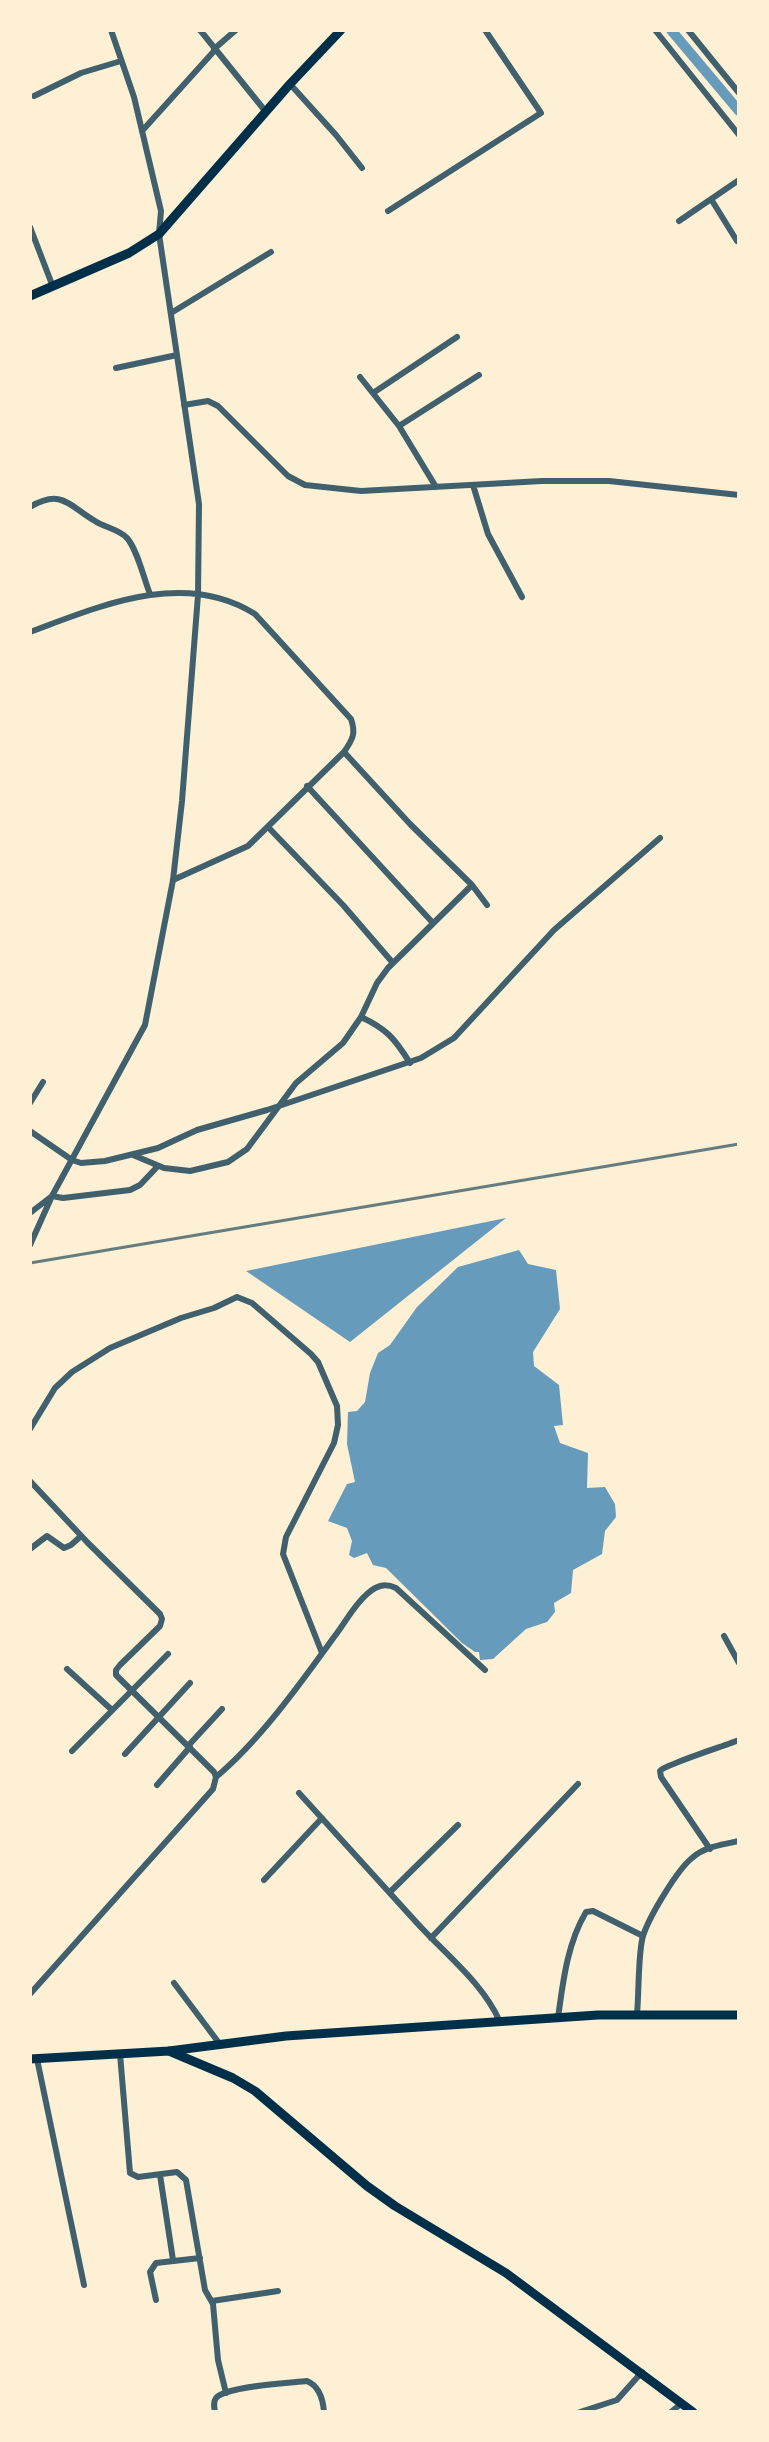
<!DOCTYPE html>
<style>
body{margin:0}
#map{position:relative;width:769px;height:2442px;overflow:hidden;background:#fdf0d5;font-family:Quicksand,sans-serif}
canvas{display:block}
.frame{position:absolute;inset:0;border:32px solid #fdf0d5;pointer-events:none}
</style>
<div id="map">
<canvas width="769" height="2442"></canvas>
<div class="frame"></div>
</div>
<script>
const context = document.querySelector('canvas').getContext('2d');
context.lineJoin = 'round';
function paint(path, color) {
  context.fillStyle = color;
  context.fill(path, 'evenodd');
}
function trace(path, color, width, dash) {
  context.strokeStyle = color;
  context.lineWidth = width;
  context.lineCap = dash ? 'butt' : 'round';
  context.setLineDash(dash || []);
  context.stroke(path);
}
paint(new Path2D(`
 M 506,1218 L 350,1342 L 246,1271 Z
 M 519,1250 L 528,1264 L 556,1270 L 560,1309 L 533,1352 L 534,1366 L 559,1385 L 563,1425 L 554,1426 L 560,1443 L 588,1453 L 587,1488 L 605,1487 L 615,1504 L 616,1517 L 605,1531 L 602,1554 L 573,1570 L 571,1593 L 554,1603 L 555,1612 L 547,1622 L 526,1629 L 493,1659 L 480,1660 L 479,1652 L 475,1652 L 462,1643 L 386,1568 L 373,1565 L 367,1553 L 354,1558 L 349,1555 L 352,1541 L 347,1528 L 328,1521 L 347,1484 L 355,1482 L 347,1444 L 348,1412 L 357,1411 L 365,1402 L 370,1373 L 378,1353 L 390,1345 L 417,1307 L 458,1267 Z`), '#669bbc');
trace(new Path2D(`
 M 671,30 L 739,111`), '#669bbc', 10);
trace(new Path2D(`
 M 200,30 L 266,112
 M 655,30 L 739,135
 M 688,30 L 739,93
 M 214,49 L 236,30
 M 290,84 L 336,135 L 362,168
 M 34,96 L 81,73 L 121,61
 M 142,131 L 215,50
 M 711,199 L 737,241
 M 388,211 L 541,113 L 485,30
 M 679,221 L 739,180
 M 30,227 L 53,287
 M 171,313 L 271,252
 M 116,368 L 177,355
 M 360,377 L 399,426 L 436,487
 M 373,393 L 457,337
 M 184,405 L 208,401 L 218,406 L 288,476 L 305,485 L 361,491 L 542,481 L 609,481 L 739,495
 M 399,426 L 479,375
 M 473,485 L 488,534 L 522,597
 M 30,507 C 62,488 69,506 95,521 C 104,527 120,530 127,538 C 137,549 144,579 150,594
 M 30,632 C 100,606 184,569 255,614 L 351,719 C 356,733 353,739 344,752 L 248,846 L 173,880
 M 344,752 L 410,824 L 472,885 L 487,905
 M 307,786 L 433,923
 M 268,827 L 343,905 L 393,963
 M 361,1017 C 387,1029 395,1039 410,1063
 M 30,1103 L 43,1082
 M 30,1131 L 72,1160 L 81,1163 L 105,1161 L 158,1148 L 197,1130 L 267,1110 L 421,1058 L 454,1038 L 554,930 L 660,838
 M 133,1155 L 164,1168 L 190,1171 L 228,1162 L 247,1149 L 296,1083 L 343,1043 L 361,1017 L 377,983 L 388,968 L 472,885
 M 30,1213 L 52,1196 L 63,1198 L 130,1190 L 140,1185 L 158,1166
 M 30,1245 L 52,1196 L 145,1025 L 173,880 L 182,801 L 198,595 L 199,504 L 159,234 L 161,211 L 134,97 L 111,30
 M 30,1429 L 55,1388 L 72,1372 L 110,1348 L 181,1318 L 214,1308 L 237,1297 L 252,1303 L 311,1354 L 318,1362 L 337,1406 L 338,1425 L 334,1443 L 286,1537 L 283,1554 L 322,1653
 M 30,1481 L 87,1542 L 160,1614 L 162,1619 L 160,1626 L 120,1665 L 116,1670 L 116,1675 L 214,1772 L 216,1777 L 213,1789 L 30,1994
 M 30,1549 L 47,1536 L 64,1548 L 71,1545 L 81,1536
 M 724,1636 L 739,1663
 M 67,1669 L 112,1710
 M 188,1746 L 222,1709
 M 72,1751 L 168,1654
 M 125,1754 L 190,1683
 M 216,1777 C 260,1740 300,1684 334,1637 C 345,1623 354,1605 367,1594 C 377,1585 385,1583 396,1588 L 485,1670
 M 157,1785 L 190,1747
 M 299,1793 C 339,1837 378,1880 417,1923 C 446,1955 483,1983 500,2022
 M 710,1849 L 661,1777 L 660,1771 C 664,1765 727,1745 739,1740
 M 264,1880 L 322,1818
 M 390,1892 L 458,1825
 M 431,1938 L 578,1784
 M 174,1983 L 219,2043
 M 637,2014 C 639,1994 638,1952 643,1936 C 649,1917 677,1870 692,1858 C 704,1847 724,1844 739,1841
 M 558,2018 C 563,1982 567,1944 586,1912 L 593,1911 L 643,1936
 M 120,2054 L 130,2173 L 138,2177 L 177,2172 L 186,2180 L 205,2290 L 213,2304 L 218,2360 L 226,2393
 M 37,2059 L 84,2285
 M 160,2175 L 173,2260
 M 156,2300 L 150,2272 L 156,2263 L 200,2258
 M 212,2301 L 278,2291
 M 215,2412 C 214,2407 213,2402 216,2398 C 226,2386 290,2383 307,2381 C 319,2386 323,2399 324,2412
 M 580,2412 L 617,2400 L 642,2372
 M 671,2412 L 682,2403`), '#3f606c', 6);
trace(new Path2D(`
 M 30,296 L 129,253 L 159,234 L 290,84 L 341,30
 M 169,2051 L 233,2078 L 255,2091 L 367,2186 L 395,2206 L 506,2273 L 693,2412`), '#003049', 9);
trace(new Path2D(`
 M 30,2059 L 169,2051 L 286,2036 L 598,2015 L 739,2015`), '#003049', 9);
trace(new Path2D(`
 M 30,1263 L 739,1144`), '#657d81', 3);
</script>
